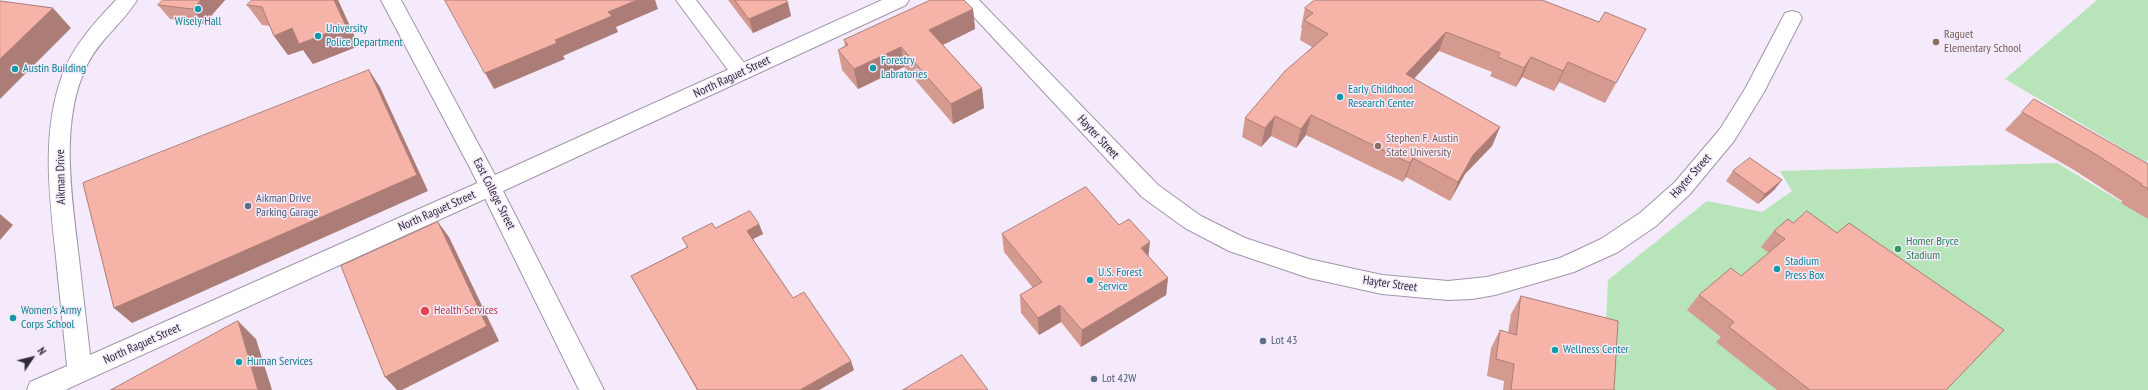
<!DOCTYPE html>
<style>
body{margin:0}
#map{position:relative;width:2148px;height:390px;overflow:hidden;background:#f4eafc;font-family:"PT Sans Narrow",sans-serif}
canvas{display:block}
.north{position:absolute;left:12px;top:338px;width:40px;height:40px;-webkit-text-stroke:3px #f4eafc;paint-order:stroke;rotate:55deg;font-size:11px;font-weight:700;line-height:16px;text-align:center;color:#302b34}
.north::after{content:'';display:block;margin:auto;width:14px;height:18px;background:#302b34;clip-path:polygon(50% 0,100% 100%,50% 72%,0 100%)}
</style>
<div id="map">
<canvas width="2148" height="390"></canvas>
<div class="north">N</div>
</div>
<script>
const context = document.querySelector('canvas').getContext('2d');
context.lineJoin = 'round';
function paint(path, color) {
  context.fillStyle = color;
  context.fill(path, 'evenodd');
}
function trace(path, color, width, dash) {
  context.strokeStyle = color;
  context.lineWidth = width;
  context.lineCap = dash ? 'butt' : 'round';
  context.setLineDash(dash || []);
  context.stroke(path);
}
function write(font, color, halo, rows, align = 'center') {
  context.font = font + ' "PT Sans Narrow",sans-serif';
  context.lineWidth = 3;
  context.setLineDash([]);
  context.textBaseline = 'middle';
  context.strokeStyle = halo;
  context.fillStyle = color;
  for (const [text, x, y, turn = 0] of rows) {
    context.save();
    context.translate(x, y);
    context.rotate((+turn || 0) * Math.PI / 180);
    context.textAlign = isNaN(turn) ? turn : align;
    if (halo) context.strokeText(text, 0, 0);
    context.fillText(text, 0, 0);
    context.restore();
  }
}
paint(new Path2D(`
 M 2097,0 L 2148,0 L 2148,160 L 2146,162 L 2005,79 Z
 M 2057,163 L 2148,218 L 2148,390 L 1603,390 L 1608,280 L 1707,201 L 1762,212 L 1792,191 L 1780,171 Z`), '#b7e4b9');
const street = new Path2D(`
 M 116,0 L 137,0 C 123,23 100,39 87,65 C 60,120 71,191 78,250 C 82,285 86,320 90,355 L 482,181 L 490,178 L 498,181 L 501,187 L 498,193 L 65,390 L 27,390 L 30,382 L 67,366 C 63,326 59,287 55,248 C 49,191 42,131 62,76 C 72,47 95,22 116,0 Z
 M 676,0 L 696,0 L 748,68 L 751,73 L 748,78 L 741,80 L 734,78 Z
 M 958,0 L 979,0 L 1158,185 L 1201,216 L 1245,238 L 1309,259 L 1382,275 L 1448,281 L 1487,277 L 1560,258 L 1601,239 L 1640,213 L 1675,182 L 1720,129 L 1745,89 L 1785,13 L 1792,11 L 1799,13 L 1802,18 L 1764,92 L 1734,141 L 1690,194 L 1656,226 L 1618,252 L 1574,272 L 1495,295 L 1472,299 L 1448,300 L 1382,294 L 1309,278 L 1229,251 L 1185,228 L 1142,197 Z`);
const secondary = new Path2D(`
 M 381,0 L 401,0 L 495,175 L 882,0 L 909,0 L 906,5 L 503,191 L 604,390 L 579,390 L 471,170 Z`);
trace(street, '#a195aa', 2);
trace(secondary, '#a195aa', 2);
paint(street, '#fff');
paint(secondary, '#fff');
paint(new Path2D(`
 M 163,0 L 225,0 L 204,24 L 170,19 L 158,5 Z
 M 252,0 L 338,0 L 359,46 L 313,64 L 303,50 L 288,55 L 274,36 L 270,26 L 262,25 L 247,5 Z
 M 728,0 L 786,0 L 791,16 L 753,33 Z
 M 1305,8 L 1635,49 L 1605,103 L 1559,82 L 1554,91 L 1522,77 L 1516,87 L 1490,76 L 1492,72 L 1439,51 L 1414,79 L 1500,127 L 1492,146 L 1465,174 L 1450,201 L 1406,177 L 1403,182 L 1306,135 L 1296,148 L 1271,136 L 1261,147 L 1242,137 L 1245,118 L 1312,47 L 1300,40 L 1302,29 L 1301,28 Z
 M 973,9 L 975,29 L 943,45 L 982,88 L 984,108 L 953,124 L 904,67 L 858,89 L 842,70 L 838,50 L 845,46 L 844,40 Z
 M 2022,112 L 2148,164 L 2148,219 L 2121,203 L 2122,201 L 2074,170 L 2005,130 Z
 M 1733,171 L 1782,180 L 1774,190 L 1758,204 L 1726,181 Z
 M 1788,219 L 1946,390 L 1777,390 L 1716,342 L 1721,337 L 1687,310 L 1699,295 L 1741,276 L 1769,253 L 1761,247 L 1774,231 Z
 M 759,224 L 763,234 L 753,239 L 793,298 L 854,370 L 819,390 L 697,390 L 631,276 L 687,247 L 682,238 L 715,228 Z
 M 1119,225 L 1168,278 L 1166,295 L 1081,347 L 1061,322 L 1039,335 L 1021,313 L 1020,295 L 1033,288 L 1004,252 L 1002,234 Z
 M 1521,296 L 1614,390 L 1503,390 L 1504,381 L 1487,376 L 1491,348 L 1500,330 L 1508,333 L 1511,314 Z`), '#d49a90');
paint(new Path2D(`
 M 201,0 L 225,0 L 204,24 L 192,9 Z
 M 334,0 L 338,0 L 359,46 L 313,64 L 303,50 L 288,55 L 274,36 L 292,28 Z
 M 637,0 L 655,0 L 658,9 L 616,27 L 618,32 L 563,56 L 565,59 L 494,89 L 485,73 L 555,40 L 608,12 Z
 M 788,2 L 791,16 L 753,33 L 749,19 Z
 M 53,8 L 71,28 L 0,99 L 0,59 Z
 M 973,9 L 975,29 L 932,50 L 929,30 Z
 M 1446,32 L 1439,51 L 1400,94 L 1406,74 Z
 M 901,47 L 904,67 L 858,89 L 854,69 Z
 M 1531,57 L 1522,77 L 1516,87 L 1524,68 Z
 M 1568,62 L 1559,82 L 1554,91 L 1563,71 Z
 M 369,70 L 380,87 L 428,191 L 132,323 L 114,308 Z
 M 982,88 L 984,108 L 953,124 L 951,104 Z
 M 1311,115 L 1306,135 L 1296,148 L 1301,129 Z
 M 1275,116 L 1271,136 L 1261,147 L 1265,128 Z
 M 1500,127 L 1492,146 L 1465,174 L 1450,201 L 1458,182 L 1473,155 Z
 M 1413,158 L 1406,177 L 1403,182 L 1410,163 Z
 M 1782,180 L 1774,190 L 1758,204 L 1765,194 Z
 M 0,214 L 13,225 L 0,240 Z
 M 438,222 L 449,237 L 499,341 L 402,390 L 397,390 L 385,377 Z
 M 759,224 L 763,234 L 751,240 L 747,231 Z
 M 1150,242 L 1148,260 L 1141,248 Z
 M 1168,278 L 1166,295 L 1081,347 L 1082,330 Z
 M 1060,305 L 1061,322 L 1039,335 L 1038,318 Z
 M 238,321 L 256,339 L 272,390 L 258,390 Z
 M 851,361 L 854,370 L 819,390 L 800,390 Z`), '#ac7d76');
const building = new Path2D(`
 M 163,0 L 201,0 L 192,9 L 158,5 Z
 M 252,0 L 334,0 L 346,26 L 299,44 L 292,28 L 274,36 L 262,7 L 247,5 Z
 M 445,0 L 637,0 L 608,12 L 612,16 L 555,40 L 557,43 L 485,73 Z
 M 735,0 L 786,0 L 788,2 L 749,19 Z
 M 931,0 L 964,0 L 973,9 L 929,30 L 982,88 L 951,104 L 901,47 L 854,69 L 838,50 L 848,45 L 844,40 Z
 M 1315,0 L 1542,0 L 1599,22 L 1605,12 L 1646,29 L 1616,83 L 1568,62 L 1563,71 L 1531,57 L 1524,68 L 1498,57 L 1500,53 L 1446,32 L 1406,74 L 1500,127 L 1473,155 L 1458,182 L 1413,158 L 1410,163 L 1311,115 L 1301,129 L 1275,116 L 1265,128 L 1245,118 L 1285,71 L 1328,34 L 1304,20 L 1313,13 L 1305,8 Z
 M 0,1 L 53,8 L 0,59 Z
 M 369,70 L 417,175 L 114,308 L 83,183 Z
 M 2034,99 L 2148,164 L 2148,189 L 2141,185 L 2142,184 L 2092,152 L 2022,112 Z
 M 1750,158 L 1782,180 L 1765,194 L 1733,171 Z
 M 1086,187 L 1119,225 L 1129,219 L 1150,242 L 1141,248 L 1168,278 L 1082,330 L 1060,305 L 1038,318 L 1020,295 L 1042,282 L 1002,234 Z
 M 750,211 L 759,224 L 747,231 L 793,298 L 804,292 L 851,361 L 800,390 L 698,390 L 631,276 L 688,247 L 682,238 L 712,223 L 715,228 Z
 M 1807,211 L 1837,233 L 1849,223 L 2004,330 L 1946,390 L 1810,390 L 1729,327 L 1734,322 L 1699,295 L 1731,268 L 1741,276 L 1785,239 L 1774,231 L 1788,219 L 1793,223 Z
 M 438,222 L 487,326 L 385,377 L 341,266 Z
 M 1521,296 L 1618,321 L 1614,390 L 1511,390 L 1514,364 L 1496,359 L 1500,330 L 1516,335 Z
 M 238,321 L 258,390 L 111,390 Z
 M 962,355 L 988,390 L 903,390 Z`);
paint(building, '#f6b3a8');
trace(building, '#ac7d76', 1);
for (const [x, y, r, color] of [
 [198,9,4,"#0f9aa8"],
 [318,36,4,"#0f9aa8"],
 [1936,42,4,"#8d6e63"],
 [873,68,4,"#0f9aa8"],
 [15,69,4,"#0f9aa8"],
 [1340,97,4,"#0f9aa8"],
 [1378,146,4,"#8d6e63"],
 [248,206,4,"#5c6f8a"],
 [1898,249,4,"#2e9e5b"],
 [1777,269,4,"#0f9aa8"],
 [1090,280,4,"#0f9aa8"],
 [425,311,5,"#e0444e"],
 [13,318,4,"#0f9aa8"],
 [1263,341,4,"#5c6f8a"],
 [1555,350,4,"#0f9aa8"],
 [239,362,4,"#0f9aa8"],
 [1094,379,4,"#5c6f8a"]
]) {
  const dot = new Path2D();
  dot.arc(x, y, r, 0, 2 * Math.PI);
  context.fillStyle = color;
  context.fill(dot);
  trace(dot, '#f4eafc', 1.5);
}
write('12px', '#0d838f', '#f4eafc', [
 ["Wisely Hall",198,22,"center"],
 ["University",326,29],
 ["Police Department",326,43],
 ["Forestry",881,61],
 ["Labratories",881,75],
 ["Austin Building",23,69],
 ["Early Childhood",1348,90],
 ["Research Center",1348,104],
 ["Stadium",1785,262],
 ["Press Box",1785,276],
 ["U.S. Forest",1098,273],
 ["Service",1098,287],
 ["Women's Army",21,311],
 ["Corps School",21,325],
 ["Wellness Center",1563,350],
 ["Human Services",247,362]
], 'left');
write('12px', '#785e54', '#f4eafc', [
 ["Raguet",1944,35],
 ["Elementary School",1944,49],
 ["Stephen F. Austin",1386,139],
 ["State University",1386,153]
], 'left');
write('12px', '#302b34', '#f4eafc', [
 ["North Raguet Street",732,77,-25],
 ["Hayter Street",1098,137,47],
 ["Hayter Street",1691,176,-48],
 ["Aikman Drive",61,177,-91],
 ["East College Street",494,194,63],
 ["North Raguet Street",437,211,-24],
 ["Hayter Street",1390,284,8],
 ["North Raguet Street",142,344,-24]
]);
write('12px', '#4e5e75', '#f4eafc', [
 ["Aikman Drive",256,199],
 ["Parking Garage",256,213],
 ["Lot 43",1271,341],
 ["Lot 42W",1102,379]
], 'left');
write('12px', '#27864d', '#f4eafc', [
 ["Homer Bryce",1906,242],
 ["Stadium",1906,256]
], 'left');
write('12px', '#be3a42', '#f4eafc', [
 ["Health Services",434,311]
], 'left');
</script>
